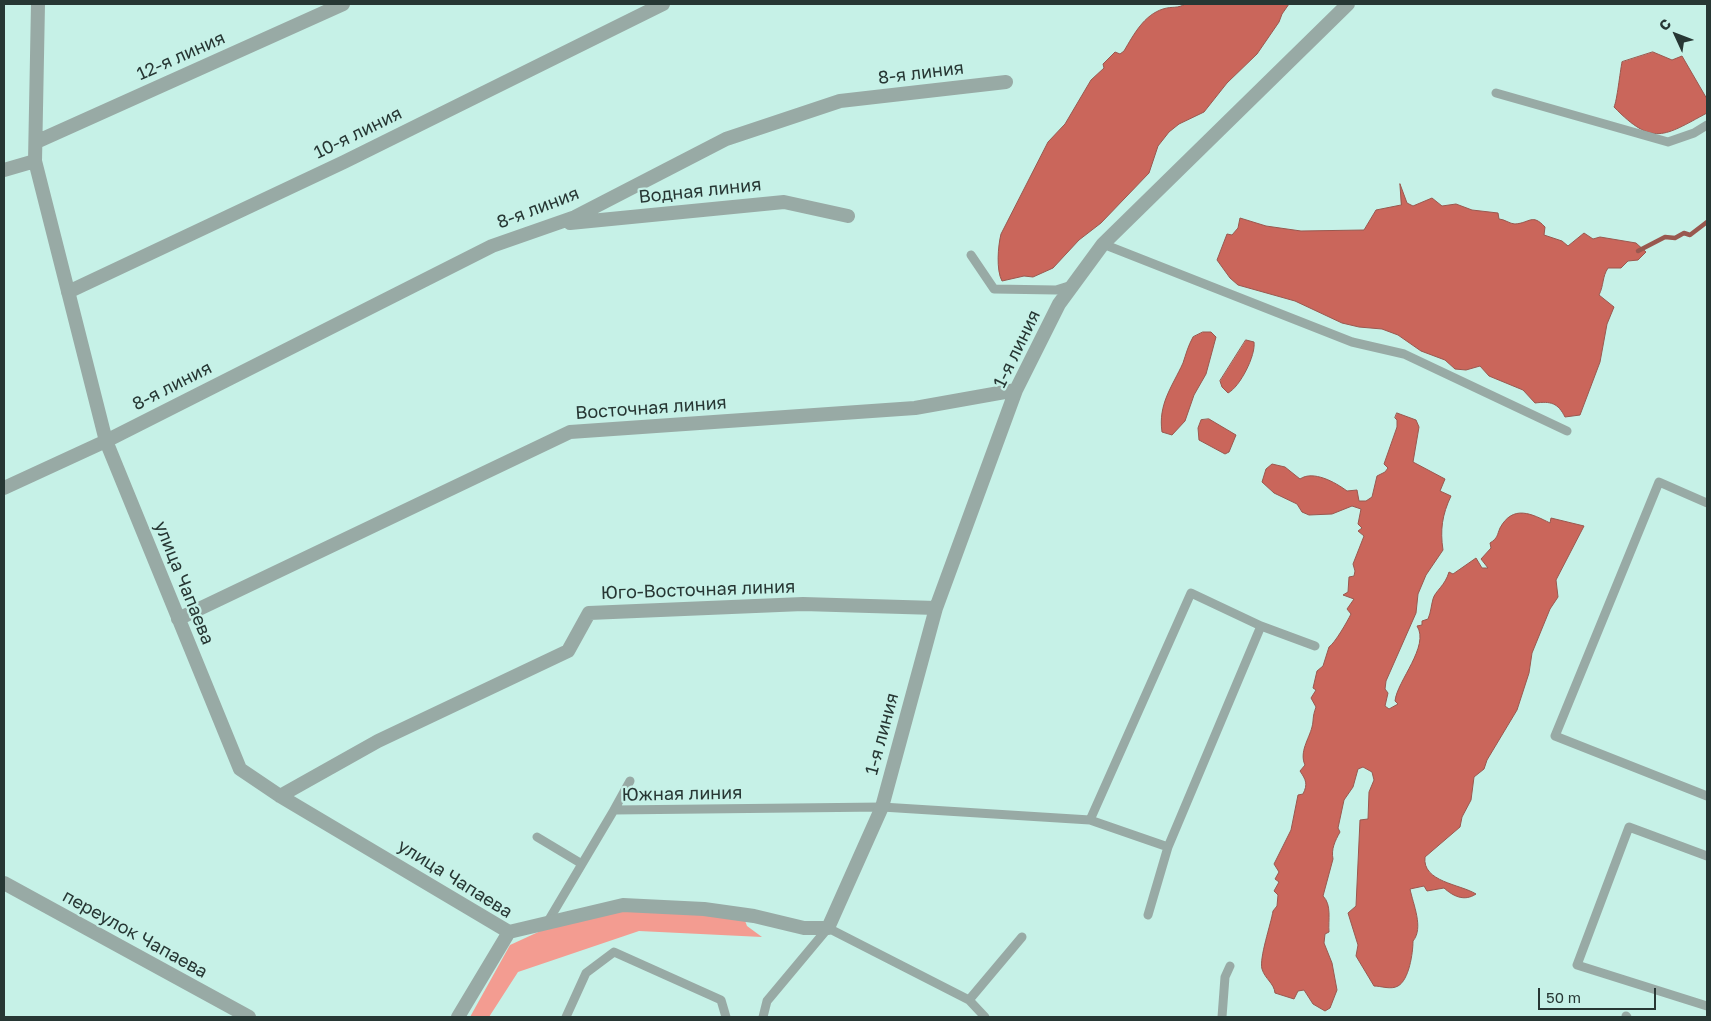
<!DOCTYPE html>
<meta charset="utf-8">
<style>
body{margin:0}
#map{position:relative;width:1711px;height:1021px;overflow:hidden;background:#c6f1e7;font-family:"Golos Text",sans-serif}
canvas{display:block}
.frame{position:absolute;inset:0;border:5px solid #273734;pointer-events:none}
.north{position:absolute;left:1651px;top:10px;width:50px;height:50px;-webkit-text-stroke:4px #c6f1e7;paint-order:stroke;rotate:313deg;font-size:14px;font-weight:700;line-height:20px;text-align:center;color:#273734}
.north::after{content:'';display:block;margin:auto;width:18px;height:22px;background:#273734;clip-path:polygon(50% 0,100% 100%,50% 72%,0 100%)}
.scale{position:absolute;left:1538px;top:988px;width:118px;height:22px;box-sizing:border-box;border:2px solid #273734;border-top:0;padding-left:6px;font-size:15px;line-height:18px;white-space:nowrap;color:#273734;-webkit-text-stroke:4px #c6f1e7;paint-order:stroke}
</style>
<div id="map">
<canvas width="1711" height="1021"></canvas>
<div class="frame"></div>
<div class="north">С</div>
<div class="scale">50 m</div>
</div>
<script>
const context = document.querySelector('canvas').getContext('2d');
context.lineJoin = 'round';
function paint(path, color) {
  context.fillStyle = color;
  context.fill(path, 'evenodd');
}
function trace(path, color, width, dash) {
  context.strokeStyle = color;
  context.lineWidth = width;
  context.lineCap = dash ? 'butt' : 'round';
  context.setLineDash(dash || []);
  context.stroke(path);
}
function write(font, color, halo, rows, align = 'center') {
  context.font = font + ' "Golos Text",sans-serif';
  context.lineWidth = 4.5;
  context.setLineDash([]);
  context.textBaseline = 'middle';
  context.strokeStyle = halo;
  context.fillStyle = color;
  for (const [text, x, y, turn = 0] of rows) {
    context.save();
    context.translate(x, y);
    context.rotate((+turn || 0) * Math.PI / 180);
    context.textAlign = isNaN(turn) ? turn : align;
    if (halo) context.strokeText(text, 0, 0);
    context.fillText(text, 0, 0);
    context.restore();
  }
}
paint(new Path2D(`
 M 623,908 L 744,918 L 747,926 L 762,937 L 639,931 L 518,972 L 489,1017 L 470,1017 L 510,945 L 547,928 Z`), '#f39c91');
const water = new Path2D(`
 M 1185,4 L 1289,4 L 1282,14 L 1279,22 L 1257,54 L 1227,83 L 1204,112 L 1179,124 L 1169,132 L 1158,146 L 1149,173 L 1101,223 L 1079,240 L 1053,268 L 1033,277 L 1024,276 L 1002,281 C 996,270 998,246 1001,234 L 1048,142 L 1065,124 L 1091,80 L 1104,68 L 1103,64 L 1115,52 L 1120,54 L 1124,51 C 1134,34 1144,15 1163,9 C 1172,6 1178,9 1185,4 Z
 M 1653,52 L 1672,60 L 1682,56 L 1707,99 L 1707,113 C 1664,136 1653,147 1614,107 C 1617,101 1620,72 1622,62 Z
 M 1400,184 L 1407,203 L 1413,206 L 1432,198 L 1442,206 L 1456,204 L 1472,210 L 1498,213 L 1499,219 C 1504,219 1510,224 1515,224 C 1530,223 1532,213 1545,227 L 1544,235 L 1562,241 L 1568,246 L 1584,233 L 1593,239 L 1600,237 L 1636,243 L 1646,252 L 1638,260 L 1628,261 L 1621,268 L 1608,268 C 1602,277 1604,285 1599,295 L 1614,307 L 1607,324 L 1600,362 L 1580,415 L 1565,417 C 1558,403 1551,401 1535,403 L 1523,390 L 1489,376 L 1480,366 L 1466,370 L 1455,369 L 1445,360 L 1421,351 L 1398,335 L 1382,329 L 1359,327 L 1342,323 L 1295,301 L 1238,285 L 1230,278 L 1217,260 L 1227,234 L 1232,235 L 1238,228 L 1240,218 L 1266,226 L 1301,231 L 1364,230 L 1376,210 L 1401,205 Z
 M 1203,332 L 1211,332 L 1216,337 L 1206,374 L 1194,395 L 1185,421 L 1172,435 L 1162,432 C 1158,404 1172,387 1183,363 C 1186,354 1188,346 1193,337 Z
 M 1246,340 L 1254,342 C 1256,355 1240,387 1228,393 L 1222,387 L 1220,381 Z
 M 1397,413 L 1416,420 L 1419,427 L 1413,462 L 1445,479 L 1440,491 L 1451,496 C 1442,515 1440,530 1443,550 L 1426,575 L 1418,594 L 1416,613 L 1386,681 L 1385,689 L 1388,693 L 1385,706 L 1389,709 L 1398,704 L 1395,701 C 1397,681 1430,646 1417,626 L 1422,625 L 1422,621 L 1428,619 C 1431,612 1431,606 1433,599 C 1435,591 1445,586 1449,572 L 1453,574 L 1476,558 L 1482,568 L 1488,568 L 1481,559 L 1491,548 L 1490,543 C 1498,538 1497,535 1500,528 C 1513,504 1532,514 1550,523 L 1551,518 L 1584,526 L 1556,580 L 1558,597 L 1550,609 L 1532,653 L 1529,673 L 1517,710 L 1487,760 L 1484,769 L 1474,777 L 1471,800 L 1462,817 L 1460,827 L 1425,857 C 1422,882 1460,884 1476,894 C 1464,902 1453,896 1444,888 L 1427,891 L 1424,886 L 1410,889 C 1413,904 1424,928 1413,941 C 1413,953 1409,980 1398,986 C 1391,990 1381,986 1374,986 L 1356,956 L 1358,945 L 1348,913 L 1356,906 L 1360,820 L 1368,819 L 1369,792 L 1374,780 L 1372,772 L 1363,767 L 1358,769 L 1353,787 L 1344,800 L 1338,828 L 1340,832 C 1335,841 1331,849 1333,859 L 1323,896 C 1332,905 1328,920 1329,932 L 1325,934 L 1324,943 L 1332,963 L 1337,990 L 1330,1008 L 1325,1011 L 1313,1004 L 1304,990 L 1298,991 L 1294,999 L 1275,993 C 1274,983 1265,979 1262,969 C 1259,958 1271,924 1273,911 L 1277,906 L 1278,895 L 1274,891 L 1279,882 L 1275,879 L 1279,872 L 1274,864 L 1291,830 L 1298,795 L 1303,794 C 1308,784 1306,780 1300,771 L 1305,765 C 1299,752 1309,739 1312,727 C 1314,719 1312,718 1316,707 L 1311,698 L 1316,690 L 1313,688 L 1317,671 L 1323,666 L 1329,647 C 1335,643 1347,622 1351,614 L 1347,609 L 1354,599 L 1343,595 L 1348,592 L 1349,577 L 1354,576 L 1355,571 L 1353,564 L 1364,536 L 1358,531 L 1362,528 L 1358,524 L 1361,509 L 1352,506 L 1332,514 L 1309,515 L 1302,512 L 1297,504 L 1274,493 L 1262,482 L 1266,469 L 1272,464 L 1285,467 L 1300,479 C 1313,470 1335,482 1347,491 L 1357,490 L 1359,501 L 1366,501 L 1372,497 L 1377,476 L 1385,472 L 1388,468 L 1384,464 L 1397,427 L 1397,420 L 1395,418 Z
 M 1209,419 L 1236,435 L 1229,452 L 1225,454 L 1199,440 L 1198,428 L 1201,420 Z`);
paint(water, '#ca665b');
trace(water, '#99584f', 1);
trace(new Path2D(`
 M 1638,251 L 1665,237 L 1675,238 L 1684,233 L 1690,235 L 1707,222`), '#99584f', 4.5);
trace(new Path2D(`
 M 1496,93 L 1668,142 L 1694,133 L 1707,125
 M 1103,244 L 1352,342 L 1404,354 L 1567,431
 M 971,255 L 994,289 L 1056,290 L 1072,285
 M 1707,503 L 1659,482 L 1555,736 L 1707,796
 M 614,810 L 630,781
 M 1090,820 L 1191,593 L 1261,626 L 1315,646
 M 537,837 L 582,864
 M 1707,856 L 1629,827 L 1577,965 L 1707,1006
 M 1148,915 L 1168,847 L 1261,626
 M 547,923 L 614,810 L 882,807 L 1090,820 L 1168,847
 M 969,1000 L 1022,937
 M 1626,1016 L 1627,1017
 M 566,1017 L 586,973 L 614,952 L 721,1000 L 726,1017
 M 763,1017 L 767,1001 L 828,928 L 969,1000 L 985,1017
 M 1222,1017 L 1225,977 L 1230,966`), '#98aaa5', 9);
trace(new Path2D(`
 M 38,4 L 35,161 L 106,441 L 240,769 L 280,796 L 509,932
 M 36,142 L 343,4
 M 4,170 L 35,161
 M 570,223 L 784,202 L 848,216
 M 68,292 L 344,162 L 663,4
 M 4,488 L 106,441 L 492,246 L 575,217 L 726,139 L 840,101 L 1006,82
 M 178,619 L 570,432 L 915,408 L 1016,390
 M 280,796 L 378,741 L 568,651 L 589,613 L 803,604 L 936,608
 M 4,883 L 249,1017
 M 509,932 L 623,905 L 704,909 L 754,916 L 804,928 L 828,928 L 882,807 L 936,608 L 1016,390 L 1059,304 L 1103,244 L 1348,4
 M 458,1017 L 509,932`), '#98aaa5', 14);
write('18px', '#273734', '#c6f1e7', [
 ["12-я линия",181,56,-24],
 ["8-я линия",921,73,-7],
 ["10-я линия",358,133,-26],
 ["Водная линия",700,191,-6],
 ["8-я линия",538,208,-21],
 ["1-я линия",1017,349,-64],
 ["8-я линия",172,386,-27],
 ["Восточная линия",651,408,-4],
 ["улица Чапаева",184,583,68],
 ["Юго-Восточная линия",698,590,-2],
 ["1-я линия",882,734,-75],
 ["Южная линия",682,794,-1],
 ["улица Чапаева",455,879,32],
 ["переулок Чапаева",135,934,29]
]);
</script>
